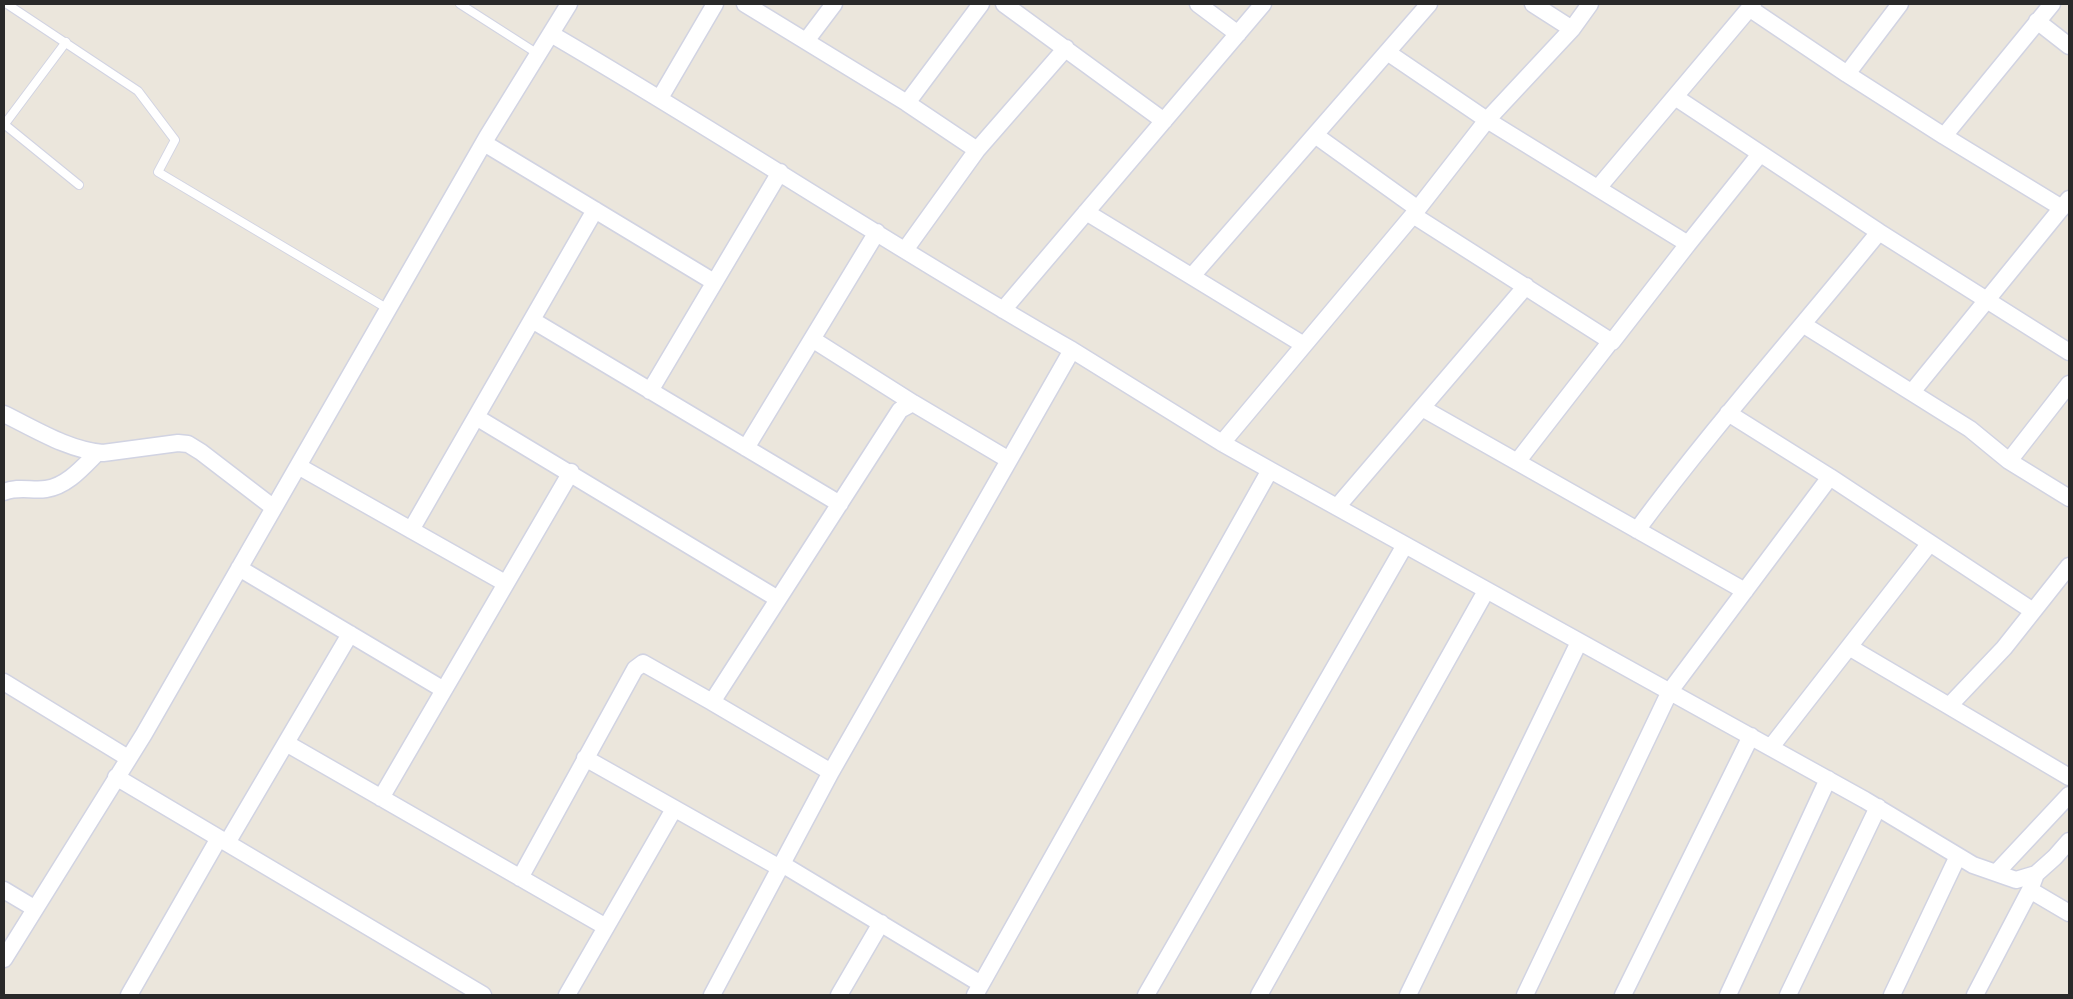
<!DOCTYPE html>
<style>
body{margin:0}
#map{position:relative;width:2073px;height:999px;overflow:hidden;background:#ebe6dc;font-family:"Golos Text",sans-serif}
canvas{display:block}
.frame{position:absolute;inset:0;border:5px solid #292929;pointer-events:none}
</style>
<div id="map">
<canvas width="2073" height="999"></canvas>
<div class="frame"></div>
</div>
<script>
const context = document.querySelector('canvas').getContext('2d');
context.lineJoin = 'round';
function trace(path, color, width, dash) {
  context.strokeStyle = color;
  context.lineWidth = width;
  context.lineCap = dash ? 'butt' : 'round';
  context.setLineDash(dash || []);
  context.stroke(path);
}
const service = new Path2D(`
 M 7,4 L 138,91 L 175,140 L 158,172 L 388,309
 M 460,4 L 538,54
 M 4,124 L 79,185
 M 4,125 L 66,42`);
const minor = new Path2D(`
 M 745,4 L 907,103 L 977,150 L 905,250
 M 1004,4 L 1164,121
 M 1198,4 L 1238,34
 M 1533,4 L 1572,29
 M 1900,4 L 1847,74 L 1944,136
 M 2052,4 L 1944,136 L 2062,208
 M 1749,8 L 1847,74
 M 2037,21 L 2069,46
 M 551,34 C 726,136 895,249 1072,350
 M 806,41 L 834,4
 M 1387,52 L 1487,120 L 1688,244 L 1612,342 L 1413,215
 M 1675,97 L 1879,232
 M 660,98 L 715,4
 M 907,103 L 981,4
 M 1315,135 L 1418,209
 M 484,143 L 714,282
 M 977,150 L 1066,48
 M 1598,188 L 1753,4
 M 1086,212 L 1304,345
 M 1688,244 L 1760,154
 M 1192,276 L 1429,4
 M 1003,310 L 1263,4
 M 532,320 L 840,504
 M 1804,325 L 1970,429 L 2009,461
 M 812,339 L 913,403
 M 2069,384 L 2009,461 L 2069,498
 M 650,391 L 780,172
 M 1912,392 L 2069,199
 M 1422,408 L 1745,591
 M 4,414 C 35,429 68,450 103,453 L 178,443 L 188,444 L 201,452 L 274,508
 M 476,417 L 778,599
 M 1222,443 L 1413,215 L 1487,120 L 1572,29 L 1590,4
 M 746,448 L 877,232
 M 1517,462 L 1611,341
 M 298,466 L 505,583
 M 1270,470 L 1865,800 L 1973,865 L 2016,880 L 2036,874 L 2055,857 L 2069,841
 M 1830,477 L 2033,611
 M 4,492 C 18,486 32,491 46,489 C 67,486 83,467 97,453
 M 1337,507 L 1526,286
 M 411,530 L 595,210
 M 1637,530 C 1713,427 1798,332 1879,232 L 2069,352
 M 2069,566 L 2004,648 L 1949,706 L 2069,777
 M 239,568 L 444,690
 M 1849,647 L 1949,706
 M 4,682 L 128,758
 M 286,743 L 606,927
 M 1771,747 L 1930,543
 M 585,758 L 780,868
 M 831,772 L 712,702 L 900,410 L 913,403 L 1009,460
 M 116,777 L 483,995
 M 381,798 L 571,472
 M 227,843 L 350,634
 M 782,864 L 981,984
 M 1996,873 L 2069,795
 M 520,878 L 635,669 L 643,663 L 712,702
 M 4,890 L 34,908
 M 2030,890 L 2069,913
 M 4,959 L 144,734 L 487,137 L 569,4
 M 129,995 L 219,838
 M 567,995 L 674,809
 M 712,995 L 831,772 L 1072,350 L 1222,443 L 1270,470 L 975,995
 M 839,995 L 881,923
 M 1146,995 L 1405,545
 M 1259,995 L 1486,591
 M 1408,995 L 1579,642
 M 1525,995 L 1670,691 L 1830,477 L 1728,413
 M 1623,995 L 1751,736
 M 1728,995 L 1828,779
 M 1788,995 L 1878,807
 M 1892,995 L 1958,856
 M 1975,995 L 2030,890 L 2036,874`);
trace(service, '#d1d3e2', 10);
trace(minor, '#d1d3e2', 19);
trace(service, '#fff', 8);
trace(minor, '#fff', 16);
</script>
